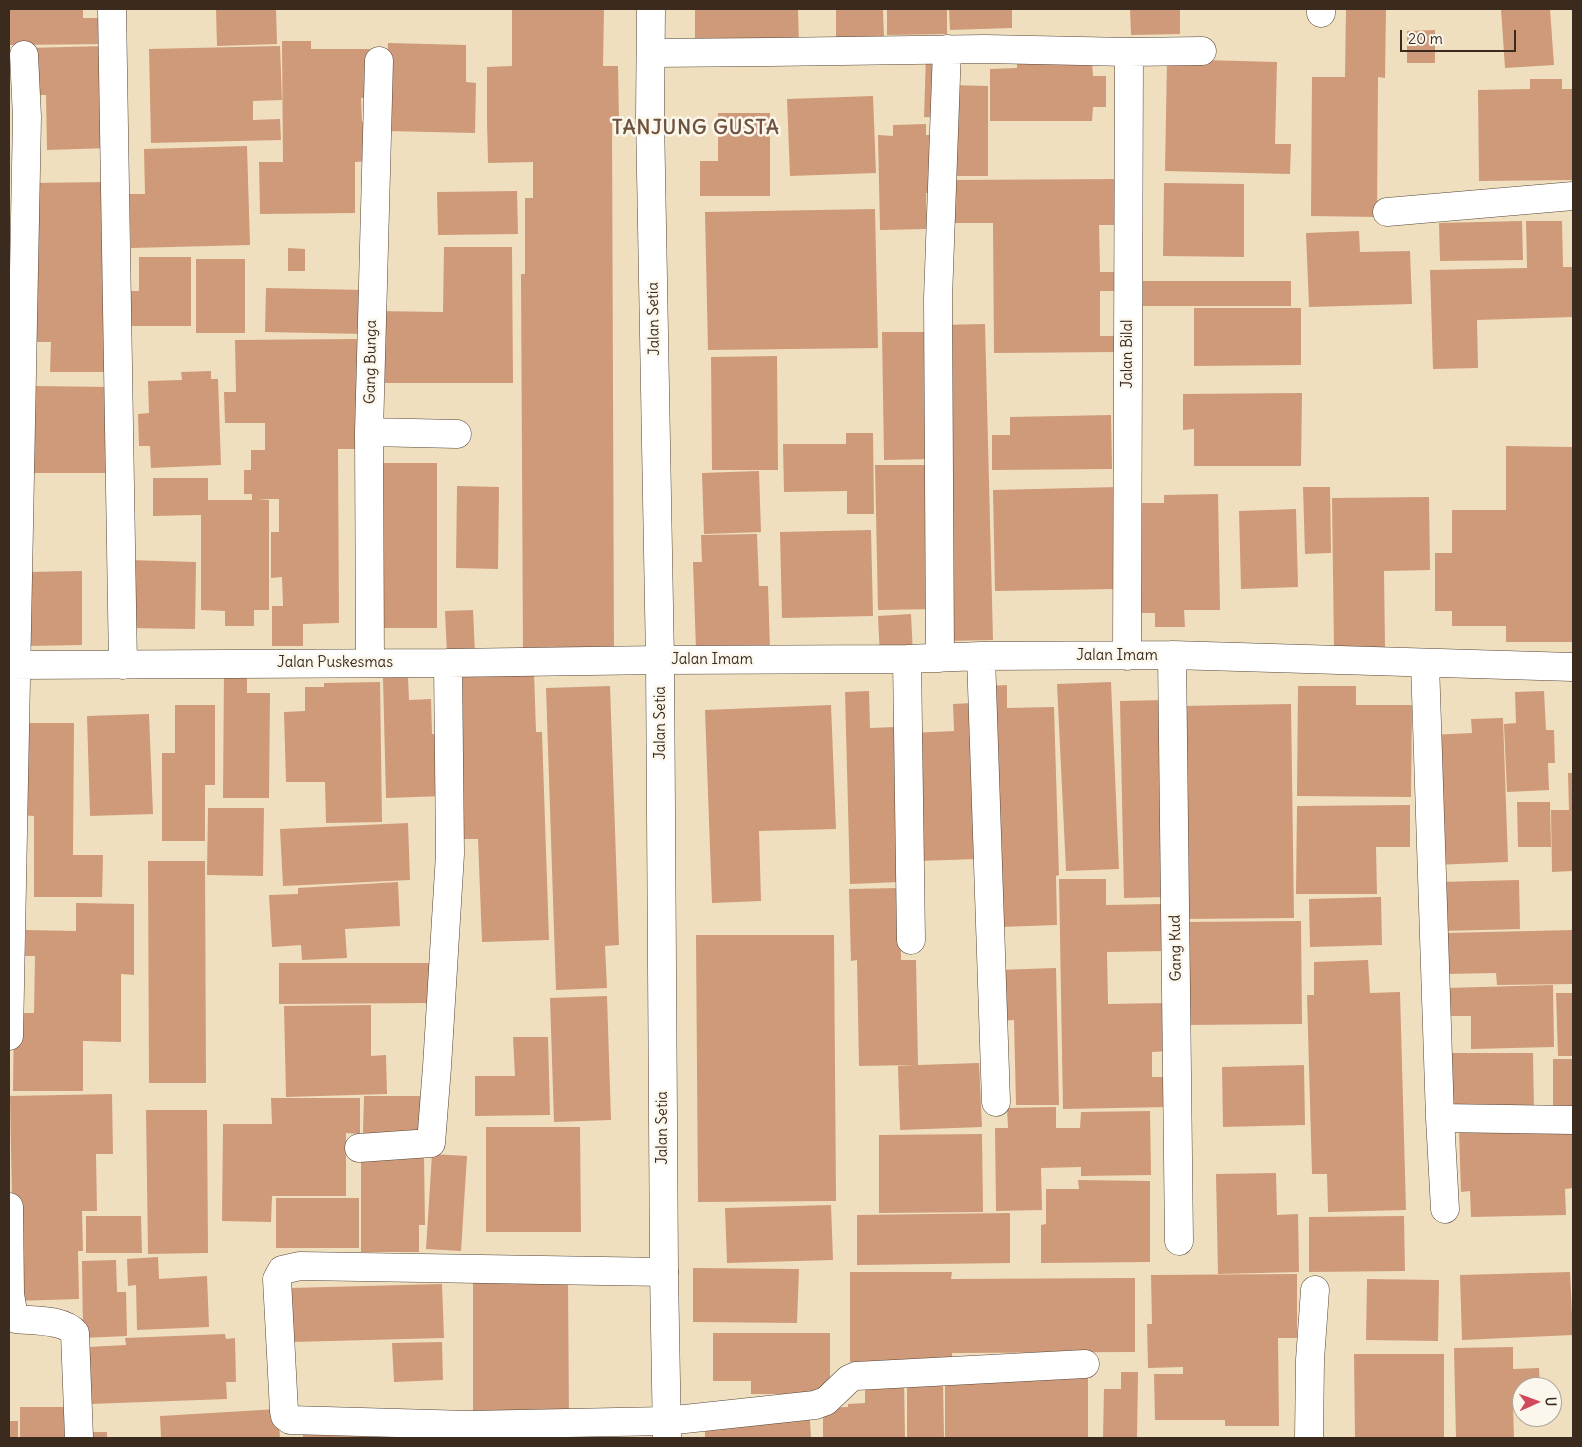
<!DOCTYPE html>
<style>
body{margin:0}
#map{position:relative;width:1582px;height:1447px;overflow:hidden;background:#f0dfbf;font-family:Delius,sans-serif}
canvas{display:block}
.frame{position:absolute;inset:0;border:10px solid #3b2a1e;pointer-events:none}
.north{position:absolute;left:1512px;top:1377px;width:50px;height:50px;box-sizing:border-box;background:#fbf7ec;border:1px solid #aea59a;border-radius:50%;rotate:88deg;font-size:14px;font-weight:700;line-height:20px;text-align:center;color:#3b2a1e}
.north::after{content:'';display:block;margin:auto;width:18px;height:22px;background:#d1495b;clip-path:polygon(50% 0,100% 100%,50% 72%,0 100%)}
.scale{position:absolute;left:1400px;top:30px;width:116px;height:22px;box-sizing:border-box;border:2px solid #3b2a1e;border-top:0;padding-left:6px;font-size:15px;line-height:18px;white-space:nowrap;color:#3b2a1e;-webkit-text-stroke:4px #fbf7ec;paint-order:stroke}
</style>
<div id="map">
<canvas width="1582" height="1447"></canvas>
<div class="frame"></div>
<div class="north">U</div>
<div class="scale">20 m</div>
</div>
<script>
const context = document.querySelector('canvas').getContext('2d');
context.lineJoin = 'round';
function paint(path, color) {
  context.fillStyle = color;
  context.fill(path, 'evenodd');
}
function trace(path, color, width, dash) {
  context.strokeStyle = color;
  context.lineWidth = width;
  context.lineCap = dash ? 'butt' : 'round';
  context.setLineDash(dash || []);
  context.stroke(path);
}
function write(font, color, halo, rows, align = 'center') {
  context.font = font + ' Delius,sans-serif';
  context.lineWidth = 5;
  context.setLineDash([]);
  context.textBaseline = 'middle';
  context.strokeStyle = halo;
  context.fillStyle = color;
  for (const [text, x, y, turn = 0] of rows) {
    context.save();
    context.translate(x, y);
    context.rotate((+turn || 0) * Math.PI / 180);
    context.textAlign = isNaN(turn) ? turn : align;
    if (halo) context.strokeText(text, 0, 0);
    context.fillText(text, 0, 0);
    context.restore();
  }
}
paint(new Path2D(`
 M 9,9 L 83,9 L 83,18 L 110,18 L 111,44 L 9,45 Z
 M 216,9 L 276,9 L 277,44 L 217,46 Z
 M 512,9 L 604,9 L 603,66 L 618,66 L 619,121 L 612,121 L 614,655 L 523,655 L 521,274 L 525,274 L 525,198 L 533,198 L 533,162 L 488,163 L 487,122 L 487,67 L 512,66 Z
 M 695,9 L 798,9 L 799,46 L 695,48 Z
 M 836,9 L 883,9 L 884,39 L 836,38 Z
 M 887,9 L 947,9 L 947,34 L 887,35 Z
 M 949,9 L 1012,9 L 1012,28 L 950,30 Z
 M 1130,9 L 1180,9 L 1180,34 L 1131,35 Z
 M 1346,9 L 1386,9 L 1385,78 L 1378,77 L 1377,217 L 1311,216 L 1312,77 L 1345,77 Z
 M 1501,9 L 1550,9 L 1554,65 L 1505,68 Z
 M 1435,30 L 1435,63 L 1407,63 L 1407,31 Z
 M 282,41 L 311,41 L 311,49 L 370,49 L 371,97 L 361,98 L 362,122 L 369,121 L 370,161 L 355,162 L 355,213 L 260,214 L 259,162 L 283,162 Z
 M 388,43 L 466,45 L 466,82 L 476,83 L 475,133 L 386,131 Z
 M 107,46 L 109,148 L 47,150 L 46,95 L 26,95 L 25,48 Z
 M 280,46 L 282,100 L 253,101 L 253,120 L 280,119 L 281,140 L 151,143 L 149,49 Z
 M 926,54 L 943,55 L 941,118 L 924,117 Z
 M 1167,59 L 1277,62 L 1275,144 L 1291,144 L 1290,174 L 1165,171 Z
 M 1017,61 L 1092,61 L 1093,76 L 1106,76 L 1106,107 L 1093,107 L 1092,121 L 990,121 L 990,69 L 1017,68 Z
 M 1530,79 L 1562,79 L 1562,89 L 1573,89 L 1573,180 L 1479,181 L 1478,90 L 1530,89 Z
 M 951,85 L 988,86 L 988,176 L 950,176 Z
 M 873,96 L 876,173 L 790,176 L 787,99 Z
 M 718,113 L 770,113 L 770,196 L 700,196 L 700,161 L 718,161 Z
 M 926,124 L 926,135 L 935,135 L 936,193 L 926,193 L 927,229 L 880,230 L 878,135 L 893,136 L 893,125 Z
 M 247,146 L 250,245 L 131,248 L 129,194 L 145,194 L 144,149 Z
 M 1121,179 L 1121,225 L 1099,225 L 1100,272 L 1118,272 L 1118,291 L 1100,291 L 1100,336 L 1117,336 L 1118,352 L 994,353 L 993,223 L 951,223 L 951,180 Z
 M 110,182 L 110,372 L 50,372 L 51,342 L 28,342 L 28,183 Z
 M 1164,183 L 1244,184 L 1244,257 L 1163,256 Z
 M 517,191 L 518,234 L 438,235 L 437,192 Z
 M 875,209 L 878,348 L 708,350 L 705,212 Z
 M 1522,221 L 1523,260 L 1440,261 L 1439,223 Z
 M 1526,221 L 1562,221 L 1563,267 L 1573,267 L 1573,317 L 1477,320 L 1478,368 L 1433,369 L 1430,270 L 1527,268 Z
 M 1359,231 L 1360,252 L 1410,251 L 1412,304 L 1309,307 L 1306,233 Z
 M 444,247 L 512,247 L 513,383 L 374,383 L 374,311 L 443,312 Z
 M 288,248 L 305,249 L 305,271 L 288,271 Z
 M 139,257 L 191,257 L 191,326 L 129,326 L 130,291 L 139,291 Z
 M 196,259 L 245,259 L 245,333 L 196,333 Z
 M 1143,281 L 1291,281 L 1291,306 L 1143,306 Z
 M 266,288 L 366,290 L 365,334 L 265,332 Z
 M 1194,308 L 1301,308 L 1301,365 L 1194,366 Z
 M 985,324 L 993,640 L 947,641 L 940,325 Z
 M 882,332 L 932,332 L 933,459 L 884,460 Z
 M 357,339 L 358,449 L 338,449 L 339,623 L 303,624 L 303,646 L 272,646 L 272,606 L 283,606 L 282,577 L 271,578 L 271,532 L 279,532 L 279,499 L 257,499 L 269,500 L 269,610 L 254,610 L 254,626 L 225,626 L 225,611 L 201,610 L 201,515 L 153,516 L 153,478 L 208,478 L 208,500 L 252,500 L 252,494 L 244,494 L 244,470 L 251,470 L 251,450 L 265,450 L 265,423 L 225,423 L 224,392 L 236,392 L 235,340 Z
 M 777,356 L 778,470 L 712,470 L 711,357 Z
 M 211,371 L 211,379 L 218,379 L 221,465 L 151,468 L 150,446 L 139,446 L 138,414 L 149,413 L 148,381 L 182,380 L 181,372 Z
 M 33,386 L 112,387 L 111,473 L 32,473 Z
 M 1302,393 L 1301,466 L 1194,466 L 1194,429 L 1183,430 L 1183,394 Z
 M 1111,415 L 1112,469 L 992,470 L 992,435 L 1010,435 L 1010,417 Z
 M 846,433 L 873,433 L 874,514 L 847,514 L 847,491 L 784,492 L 783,444 L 846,444 Z
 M 1506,446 L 1573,447 L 1573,642 L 1506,642 L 1506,626 L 1452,626 L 1452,611 L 1435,611 L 1435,553 L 1452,553 L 1452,510 L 1506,510 Z
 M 375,463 L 437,463 L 437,628 L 382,628 Z
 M 875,465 L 934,465 L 936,609 L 878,610 Z
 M 759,471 L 761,532 L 704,534 L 702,473 Z
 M 457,486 L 499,487 L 498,569 L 456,568 Z
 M 1119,487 L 1115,589 L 995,591 L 993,490 Z
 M 1303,487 L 1330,487 L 1331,553 L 1305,554 Z
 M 1218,494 L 1220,610 L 1184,610 L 1185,627 L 1155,627 L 1155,613 L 1138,613 L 1136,503 L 1164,503 L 1164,495 Z
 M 1429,497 L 1430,570 L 1384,571 L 1385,647 L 1334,648 L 1332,498 Z
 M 1296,509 L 1298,587 L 1241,589 L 1239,511 Z
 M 871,530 L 873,616 L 782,618 L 780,532 Z
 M 757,534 L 759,586 L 768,586 L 770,649 L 696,651 L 693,562 L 702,562 L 701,535 Z
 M 129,560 L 196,562 L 195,629 L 128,628 Z
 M 82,571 L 82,645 L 28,646 L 28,572 Z
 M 473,610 L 475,654 L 447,655 L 445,611 Z
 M 911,614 L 913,655 L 880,657 L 878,616 Z
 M 224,671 L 247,672 L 247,693 L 270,693 L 269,798 L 223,798 Z
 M 534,672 L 536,732 L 542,732 L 549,940 L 482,942 L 478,839 L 458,839 L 453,675 Z
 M 408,677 L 409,700 L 431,699 L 432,734 L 442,734 L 444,796 L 386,798 L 383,678 Z
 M 380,682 L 382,822 L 326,823 L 325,782 L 286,782 L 284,712 L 305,711 L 305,687 L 324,687 L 324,683 Z
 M 1111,682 L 1119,869 L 1066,871 L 1057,684 Z
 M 1007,685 L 1007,708 L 1054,707 L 1059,875 L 1056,876 L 1057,925 L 1000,927 L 988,686 Z
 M 610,686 L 619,945 L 605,946 L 607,988 L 556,990 L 546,688 Z
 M 1298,686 L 1356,686 L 1356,705 L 1412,705 L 1411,797 L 1297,796 Z
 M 869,691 L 870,728 L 896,727 L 900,882 L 850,884 L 845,692 Z
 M 1544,691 L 1546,730 L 1554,730 L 1555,763 L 1548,763 L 1549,790 L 1507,792 L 1504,724 L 1516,723 L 1515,692 Z
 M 1164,700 L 1168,897 L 1124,898 L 1120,701 Z
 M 972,703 L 978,859 L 917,861 L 912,733 L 954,731 L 953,704 Z
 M 1291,704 L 1294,918 L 1183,919 L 1180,706 Z
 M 175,705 L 215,705 L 215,785 L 205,785 L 205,841 L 162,841 L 162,753 L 175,753 Z
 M 831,705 L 836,829 L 759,831 L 761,901 L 712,903 L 705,710 Z
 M 149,714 L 153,814 L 90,816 L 87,716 Z
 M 1503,718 L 1508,862 L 1434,865 L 1430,735 L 1472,733 L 1471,719 Z
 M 19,723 L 74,723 L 73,855 L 103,855 L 102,897 L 34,897 L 34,816 L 18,815 Z
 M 1568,773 L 1573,773 L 1573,871 L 1552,872 L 1551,810 L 1569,810 Z
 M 1517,802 L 1550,802 L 1551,847 L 1518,847 Z
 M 1410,805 L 1410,847 L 1376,847 L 1377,894 L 1296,894 L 1297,806 Z
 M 208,808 L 264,808 L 263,876 L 207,875 Z
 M 408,823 L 410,880 L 283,886 L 280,829 Z
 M 148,861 L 205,861 L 206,1083 L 149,1083 Z
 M 1059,879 L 1106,879 L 1106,905 L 1165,904 L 1166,951 L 1107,952 L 1108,1004 L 1168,1003 L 1169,1051 L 1152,1052 L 1152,1077 L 1168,1077 L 1168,1107 L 1063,1109 Z
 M 1519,880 L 1520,929 L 1440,931 L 1439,882 Z
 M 398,882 L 400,926 L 345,929 L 347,958 L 302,960 L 301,945 L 272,947 L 269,895 L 298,894 L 298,888 Z
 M 900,888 L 901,960 L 916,960 L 918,1065 L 979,1063 L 982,1127 L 900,1130 L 898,1066 L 914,1065 L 859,1066 L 857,960 L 851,961 L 849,889 Z
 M 1381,897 L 1382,945 L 1310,947 L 1309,899 Z
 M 76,903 L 134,904 L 134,975 L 121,974 L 121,1042 L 83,1041 L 83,1091 L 13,1091 L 14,1013 L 34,1013 L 35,956 L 25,956 L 26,930 L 76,931 Z
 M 1301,921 L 1302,1024 L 1185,1025 L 1184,922 Z
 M 1573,930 L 1573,984 L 1497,985 L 1496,973 L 1446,974 L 1446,933 Z
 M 696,935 L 834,935 L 836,1201 L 698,1202 Z
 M 1368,960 L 1370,993 L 1400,992 L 1406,1210 L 1328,1212 L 1327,1174 L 1312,1174 L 1307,995 L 1314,995 L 1314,962 Z
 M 279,963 L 431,963 L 431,1003 L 279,1004 Z
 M 1056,968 L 1059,1105 L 1016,1105 L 1014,1020 L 999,1021 L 997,970 Z
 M 1553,985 L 1554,1047 L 1471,1049 L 1471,1016 L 1446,1016 L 1446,988 Z
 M 1556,993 L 1573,993 L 1573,1056 L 1558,1056 Z
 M 607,996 L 611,1120 L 554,1122 L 550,998 Z
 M 371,1005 L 371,1056 L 386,1055 L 387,1094 L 286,1097 L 284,1006 Z
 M 513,1037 L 548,1037 L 550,1115 L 475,1116 L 475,1076 L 515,1076 Z
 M 1449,1053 L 1533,1053 L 1534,1111 L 1449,1112 Z
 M 1553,1059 L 1573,1059 L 1573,1115 L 1553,1115 Z
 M 1304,1065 L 1305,1125 L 1223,1127 L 1222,1067 Z
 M 112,1094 L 113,1154 L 96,1154 L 97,1211 L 82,1211 L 83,1251 L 78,1251 L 79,1299 L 14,1301 L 10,1096 Z
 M 364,1096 L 426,1096 L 426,1133 L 363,1133 Z
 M 271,1098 L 360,1098 L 360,1134 L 346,1133 L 346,1196 L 272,1196 L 271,1222 L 222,1221 L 223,1124 L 272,1124 Z
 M 1056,1107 L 1056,1128 L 1080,1128 L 1081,1112 L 1150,1111 L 1151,1175 L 1081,1176 L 1081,1167 L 1041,1168 L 1042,1210 L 996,1211 L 995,1128 L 1008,1128 L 1007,1108 Z
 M 146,1110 L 207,1110 L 208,1253 L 148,1254 Z
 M 486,1127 L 580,1127 L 581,1232 L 486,1232 Z
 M 1573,1127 L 1573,1188 L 1565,1189 L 1566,1215 L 1471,1217 L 1470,1191 L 1461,1192 L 1459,1130 Z
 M 982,1134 L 983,1212 L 879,1213 L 879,1135 Z
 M 432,1154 L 467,1156 L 461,1251 L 426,1249 Z
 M 361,1155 L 424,1155 L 425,1225 L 419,1225 L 419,1252 L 361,1252 Z
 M 1276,1173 L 1277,1215 L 1298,1214 L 1299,1272 L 1218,1274 L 1216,1174 Z
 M 1078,1180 L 1150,1181 L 1150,1262 L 1041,1263 L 1041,1225 L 1046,1224 L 1046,1189 L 1079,1189 Z
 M 276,1198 L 359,1198 L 359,1248 L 276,1248 Z
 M 831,1205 L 833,1260 L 727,1263 L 725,1208 Z
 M 1010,1213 L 1010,1263 L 857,1265 L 857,1215 Z
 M 86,1216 L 141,1216 L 142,1253 L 86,1253 Z
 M 1404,1216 L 1405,1271 L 1309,1272 L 1309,1217 Z
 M 158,1257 L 159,1279 L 207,1276 L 209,1327 L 137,1330 L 136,1285 L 128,1286 L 127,1259 Z
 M 116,1260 L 117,1292 L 126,1292 L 127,1336 L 83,1338 L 82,1261 Z
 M 693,1268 L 799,1269 L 797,1323 L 693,1322 Z
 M 850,1272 L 952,1272 L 951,1279 L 1135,1278 L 1135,1352 L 952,1353 L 952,1361 L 850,1362 Z
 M 1570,1272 L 1573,1335 L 1462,1340 L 1460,1275 Z
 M 1297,1274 L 1297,1338 L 1278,1338 L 1279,1426 L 1225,1426 L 1225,1420 L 1155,1420 L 1154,1374 L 1183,1374 L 1183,1367 L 1148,1368 L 1147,1324 L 1152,1324 L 1151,1275 Z
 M 568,1277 L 569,1423 L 473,1423 L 473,1278 Z
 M 1367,1279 L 1439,1280 L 1438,1341 L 1366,1340 Z
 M 442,1284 L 444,1338 L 292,1342 L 290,1288 Z
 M 713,1333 L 830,1333 L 830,1394 L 751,1394 L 751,1381 L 713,1381 Z
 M 225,1334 L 226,1339 L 235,1338 L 236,1382 L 226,1382 L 227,1399 L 90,1404 L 88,1347 L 126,1345 L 125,1338 Z
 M 442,1342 L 443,1380 L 394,1382 L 392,1343 Z
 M 1513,1347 L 1513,1369 L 1539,1368 L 1540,1387 L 1522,1387 L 1522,1404 L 1513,1405 L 1514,1438 L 1456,1438 L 1454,1348 Z
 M 1354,1354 L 1444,1354 L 1444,1438 L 1355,1438 Z
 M 1121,1372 L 1138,1372 L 1137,1438 L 1103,1438 L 1104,1389 L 1121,1389 Z
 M 1088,1374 L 1088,1438 L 945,1438 L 945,1375 Z
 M 904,1378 L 905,1438 L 823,1438 L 823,1408 L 848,1407 L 848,1404 L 865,1403 L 865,1379 Z
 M 943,1382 L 944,1438 L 907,1438 L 907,1383 Z
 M 20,1407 L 77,1407 L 77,1438 L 20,1438 Z
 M 278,1409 L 280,1438 L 161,1438 L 160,1416 Z
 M 810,1420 L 811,1438 L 705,1438 L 705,1423 Z
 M 9,1421 L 18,1421 L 18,1438 L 9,1438 Z
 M 381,1429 L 381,1438 L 303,1438 L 303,1431 Z
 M 90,1432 L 107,1432 L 107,1438 L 90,1438 Z`), '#ce9a79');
const street = new Path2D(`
 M 112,9 L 123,665
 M 1321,13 L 1321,9
 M 651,53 L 770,52 L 985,49 L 1129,52 L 1202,51
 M 1387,212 L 1573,196
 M 369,432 L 457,434
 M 1172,655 L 1179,1241
 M 981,656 L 996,1102
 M 1127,656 L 1129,52
 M 940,658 L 938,298 L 947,49
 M 907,659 L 911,940
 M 370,663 L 369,432 L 379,61
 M 1425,663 L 1440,1118 L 1445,1209
 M 9,665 L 448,663 L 660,660 L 907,659 L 981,656 L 1172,655 L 1573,667
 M 9,1036 L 27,117 L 24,55
 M 1440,1118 L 1573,1120
 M 359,1148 L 431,1143 L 437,1067 L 450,854 L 448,663
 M 9,1207 L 10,1294 L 13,1312 L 16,1319 C 34,1321 64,1319 75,1333 L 79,1438
 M 664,1272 L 300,1266 L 282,1270 L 277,1279 L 284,1411 L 285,1416 L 290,1420 L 469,1425 L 666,1421 L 815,1405 L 826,1401 L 849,1379 L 856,1376 L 1085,1364
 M 1309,1438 L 1310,1360 L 1315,1290`);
const secondary = new Path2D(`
 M 651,9 L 650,117 L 660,660 L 664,1272 L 667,1438`);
trace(street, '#564536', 29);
trace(secondary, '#564536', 29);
trace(street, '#fff', 28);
trace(secondary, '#fff', 28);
write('15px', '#3b2a1e', '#fbf7ec', [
 ["Jalan Setia",654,319,-91],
 ["Jalan Bilal",1128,354,-90],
 ["Gang Bunga",371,362,-89],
 ["Jalan Imam",1117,656],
 ["Jalan Imam",712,660],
 ["Jalan Puskesmas",335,663],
 ["Jalan Setia",661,723,-90],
 ["Gang Kud",1176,948,-91],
 ["Jalan Setia",663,1128,-90]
]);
context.letterSpacing = '1px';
write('bold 20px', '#6e513e', '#fbf7ec', [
 ["TANJUNG GUSTA",696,128]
]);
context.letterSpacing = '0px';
</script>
